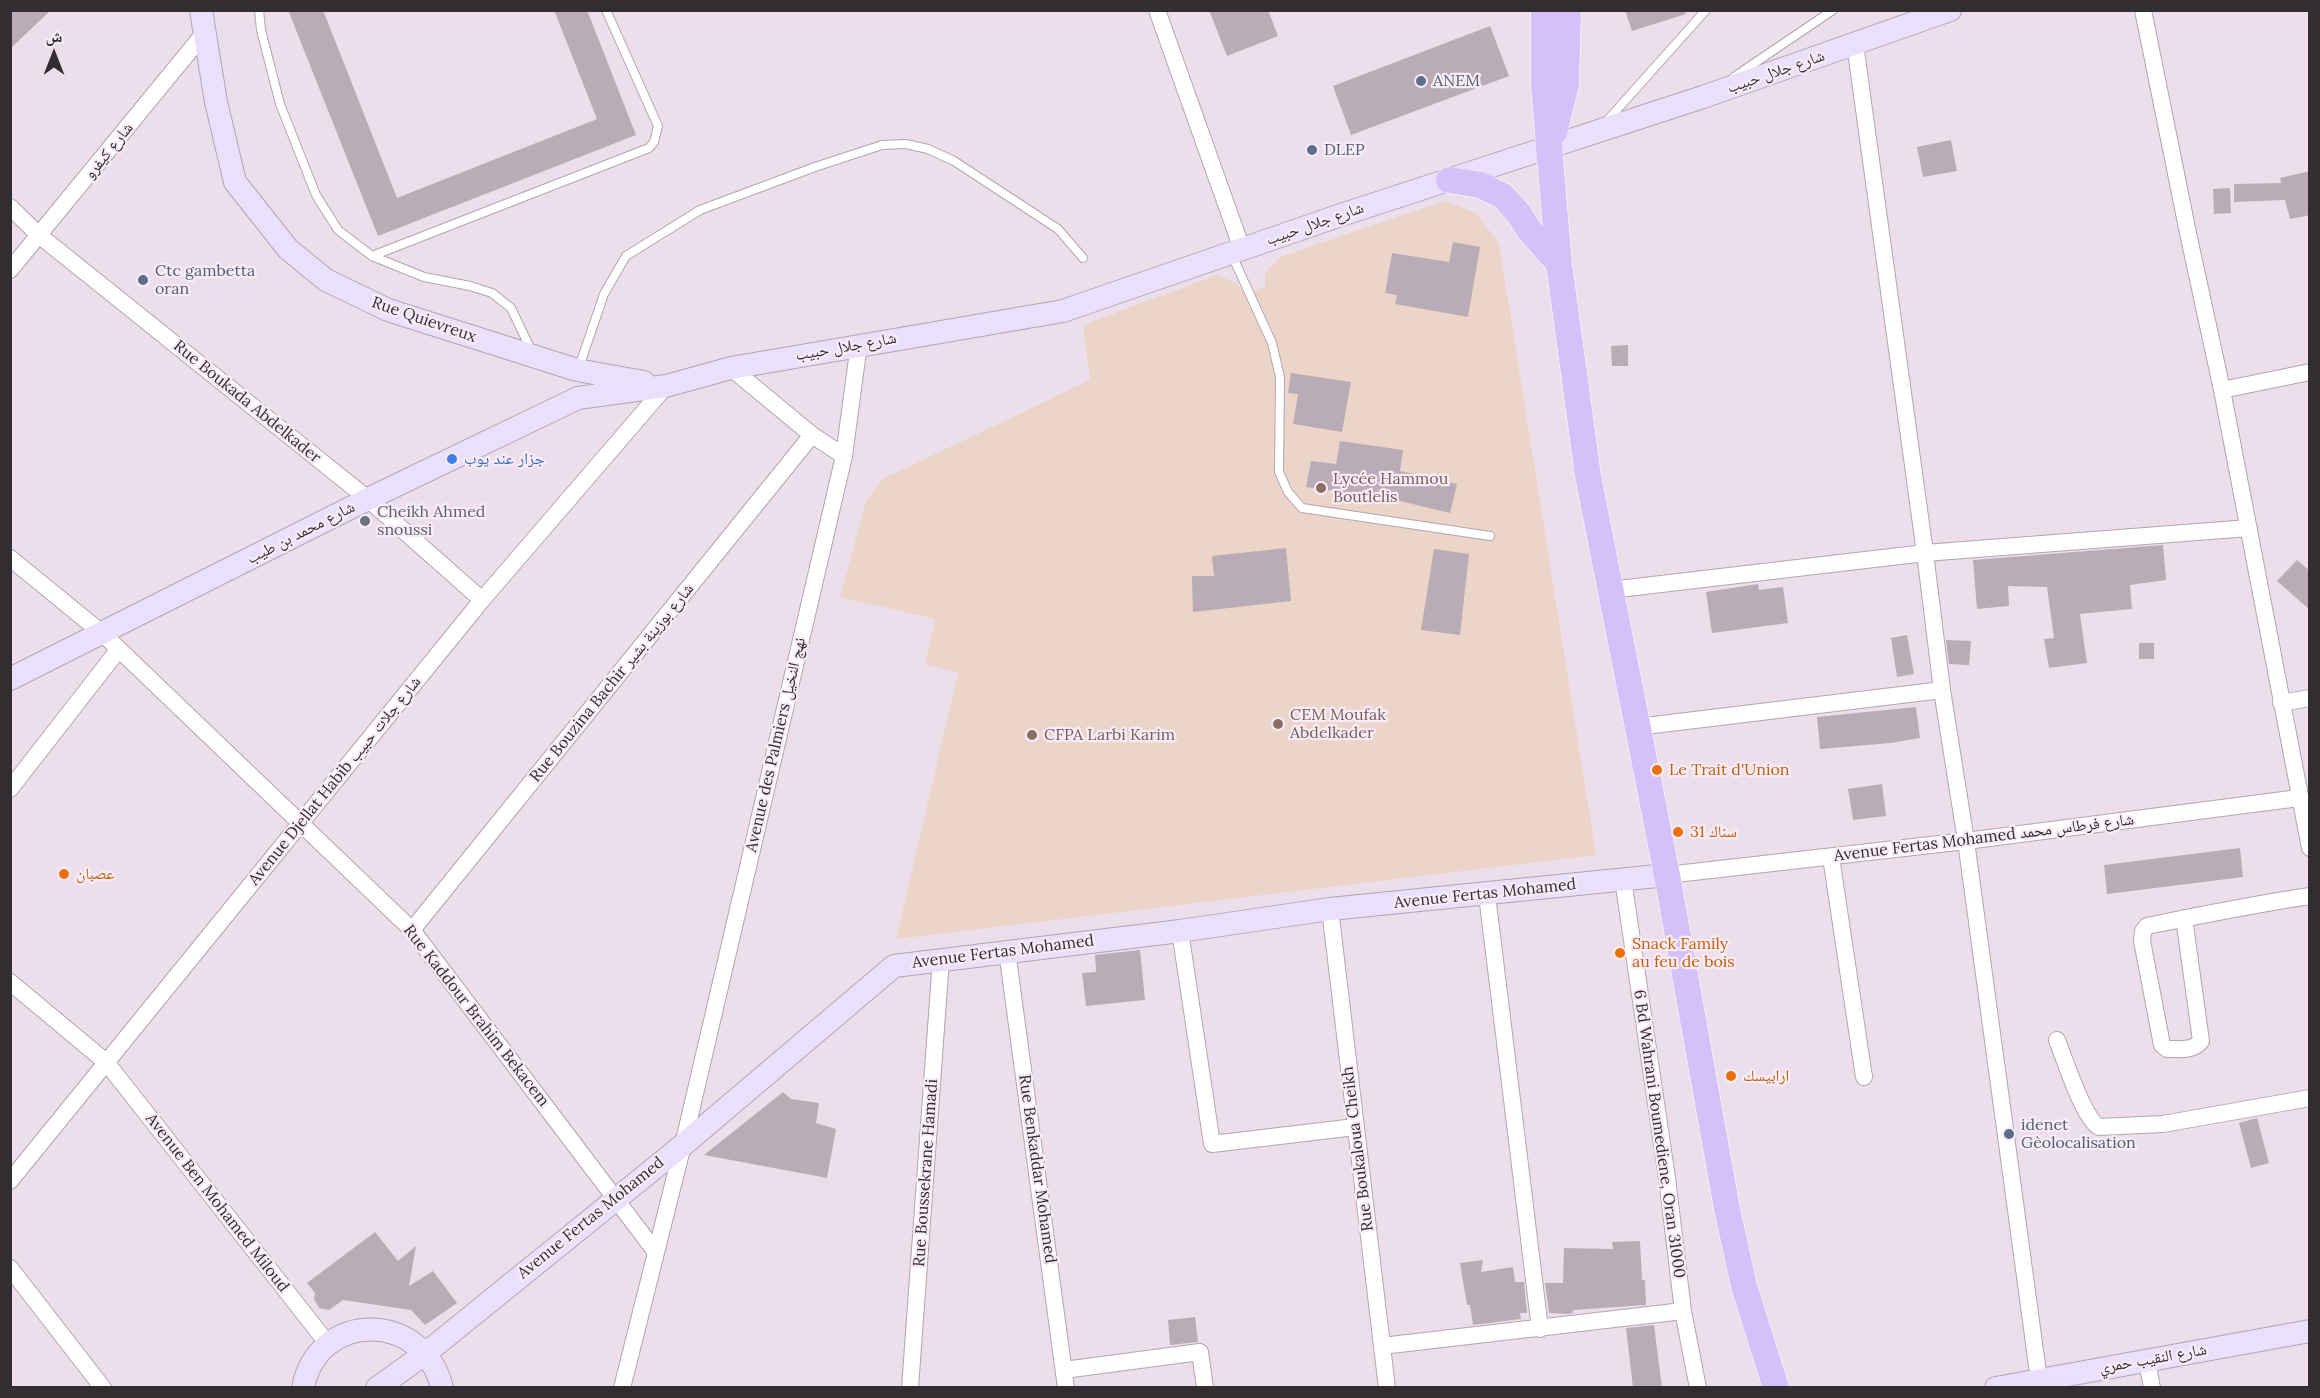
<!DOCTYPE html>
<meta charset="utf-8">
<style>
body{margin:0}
#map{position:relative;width:2320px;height:1398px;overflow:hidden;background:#ecdfeb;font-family:Lora,"Noto Naskh Arabic",serif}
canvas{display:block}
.frame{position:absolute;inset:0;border:12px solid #322d31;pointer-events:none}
.north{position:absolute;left:24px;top:24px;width:60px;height:60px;-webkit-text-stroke:4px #f9ecf8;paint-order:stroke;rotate:0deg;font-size:16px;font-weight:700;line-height:24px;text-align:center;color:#322d31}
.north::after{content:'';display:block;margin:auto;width:21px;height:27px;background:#322d31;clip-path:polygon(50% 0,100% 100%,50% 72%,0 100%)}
</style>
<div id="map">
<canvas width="2320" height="1398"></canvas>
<div class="frame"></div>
<div class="north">ش</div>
</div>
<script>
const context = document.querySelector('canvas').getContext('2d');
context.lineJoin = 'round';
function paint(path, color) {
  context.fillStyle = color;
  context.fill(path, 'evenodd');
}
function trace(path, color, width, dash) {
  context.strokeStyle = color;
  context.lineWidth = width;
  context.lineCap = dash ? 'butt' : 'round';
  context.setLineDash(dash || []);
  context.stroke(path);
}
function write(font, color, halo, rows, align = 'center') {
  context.font = font + ' Lora,"Noto Naskh Arabic",serif';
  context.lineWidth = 4.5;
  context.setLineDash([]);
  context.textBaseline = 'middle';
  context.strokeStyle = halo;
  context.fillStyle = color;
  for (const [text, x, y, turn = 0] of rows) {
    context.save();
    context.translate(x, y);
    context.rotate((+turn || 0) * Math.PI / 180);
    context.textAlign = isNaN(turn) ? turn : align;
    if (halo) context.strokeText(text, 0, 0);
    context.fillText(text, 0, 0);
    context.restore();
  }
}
paint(new Path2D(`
 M 1445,201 L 1476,213 L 1499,243 L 1596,855 L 896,939 L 958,673 L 925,664 L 935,619 L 840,597 L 866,501 L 883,479 L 1090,380 L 1083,325 L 1217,275 L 1236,283 L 1245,294 L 1265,287 L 1265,272 L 1280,257 Z`), '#ebd5c9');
paint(new Path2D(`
 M 10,10 L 51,10 L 10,49 Z
 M 288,10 L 323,10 L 397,198 L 597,119 L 554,10 L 587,10 L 636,135 L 378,236 Z
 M 1209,10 L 1268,10 L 1278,36 L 1227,56 Z
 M 1625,10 L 1685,10 L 1686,14 L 1632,31 Z
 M 1490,26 L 1509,76 L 1351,135 L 1333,86 Z
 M 1951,140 L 1957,171 L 1923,177 L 1917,147 Z
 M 2310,171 L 2310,215 L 2290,219 L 2285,200 L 2234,202 L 2234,184 L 2281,183 L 2280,178 Z
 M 2230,188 L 2231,213 L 2214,214 L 2213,189 Z
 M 1453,242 L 1480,247 L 1468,317 L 1395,304 L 1397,295 L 1385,293 L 1392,253 L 1449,262 Z
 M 1628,345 L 1628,366 L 1612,366 L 1611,346 Z
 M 1291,373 L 1351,382 L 1342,432 L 1293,424 L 1298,394 L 1288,393 Z
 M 1340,441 L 1403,450 L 1400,471 L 1457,484 L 1450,513 L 1396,500 L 1306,487 L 1311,461 L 1336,464 Z
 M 2163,545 L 2166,580 L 2130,585 L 2132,609 L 2080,614 L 2087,663 L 2049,668 L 2044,639 L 2054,638 L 2047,587 L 2008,586 L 2009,606 L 1977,609 L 1973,560 Z
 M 1286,548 L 1291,601 L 1193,612 L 1192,576 L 1214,576 L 1212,556 Z
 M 1434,549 L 1469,554 L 1460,635 L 1421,630 Z
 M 2297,560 L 2310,571 L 2310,610 L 2277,581 Z
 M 1758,584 L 1759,590 L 1783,587 L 1788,623 L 1712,633 L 1706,592 Z
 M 1907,635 L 1914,674 L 1897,677 L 1891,638 Z
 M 1946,640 L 1971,641 L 1969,665 L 1949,664 Z
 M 2139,643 L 2154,643 L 2154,659 L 2139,659 Z
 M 1916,707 L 1920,738 L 1891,743 L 1820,749 L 1817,717 Z
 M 1882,784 L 1886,816 L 1853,820 L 1848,789 Z
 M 2240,848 L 2243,877 L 2107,894 L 2104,865 Z
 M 1140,950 L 1145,1000 L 1086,1006 L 1082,973 L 1096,972 L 1095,955 Z
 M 783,1092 L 791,1099 L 819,1103 L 816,1123 L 836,1129 L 827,1178 L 704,1155 Z
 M 2257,1118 L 2269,1163 L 2251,1168 L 2239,1123 Z
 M 375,1232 L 398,1261 L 416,1246 L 409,1286 L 433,1271 L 457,1303 L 425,1325 L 411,1310 L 343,1300 L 329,1310 L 319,1308 L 314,1299 L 315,1293 L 307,1283 Z
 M 1640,1241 L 1642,1280 L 1645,1280 L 1646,1305 L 1573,1310 L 1573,1313 L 1568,1314 L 1549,1313 L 1545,1283 L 1563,1283 L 1564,1248 L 1613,1249 L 1612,1242 Z
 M 1483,1260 L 1481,1272 L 1513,1267 L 1515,1282 L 1524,1282 L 1527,1313 L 1520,1313 L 1521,1319 L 1473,1325 L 1470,1305 L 1467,1305 L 1460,1263 Z
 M 1195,1317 L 1198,1342 L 1170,1345 L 1168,1320 Z
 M 1654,1325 L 1662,1388 L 1633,1388 L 1626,1328 Z`), '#b9acb7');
const lane = new Path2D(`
 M 259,10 L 261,30 L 280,104 L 316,195 L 338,230 L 372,256 L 424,277 L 470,286 L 492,293 L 511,308 L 531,350
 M 1734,77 L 1833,10
 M 1606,122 L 1706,10
 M 1231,253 L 1272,343 L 1280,377 L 1279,472 L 1288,492 L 1302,508 L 1490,536
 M 372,256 L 649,148 L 654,142 L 658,126 L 606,10
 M 578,370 L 604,294 L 626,256 L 700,210 L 815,167 L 882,145 L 906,144 L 928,149 L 954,161 L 1058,229 L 1083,258`);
const street = new Path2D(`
 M 1157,10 L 1242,249
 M 2143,10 L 2188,233 L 2222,390 L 2310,848
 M 1855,44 L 1925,553 L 1942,690 L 1966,841 L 2039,1380
 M 10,207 L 40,236 L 368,499 L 482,600
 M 10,270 L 206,31
 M 731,368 L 812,435 L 844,456
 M 2222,390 L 2310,372
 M 10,558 L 103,634 L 412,930 L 655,1251
 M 1610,590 L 1925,553 L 2249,528
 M 2281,703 L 2310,698
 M 1637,727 L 1942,690
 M 10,789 L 119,649
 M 1831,857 L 1864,1077
 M 1667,875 L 1966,841 L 2299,798
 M 1623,879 L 1667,1178 L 1683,1311 L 1698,1388
 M 1487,895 L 1540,1329
 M 1330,909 L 1387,1388
 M 2184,918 L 2201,1041 C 2194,1051 2179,1049 2167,1049 L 2162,1045 L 2142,941 L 2143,931 L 2147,926 C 2201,915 2255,904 2310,896
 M 412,930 L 812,435
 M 1180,931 L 1212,1144 L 1355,1127
 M 1007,951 L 1066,1388
 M 10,982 L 106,1062 L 328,1344
 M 2057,1040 C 2065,1060 2083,1118 2099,1127 L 2163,1124 L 2310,1098
 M 10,1181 L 482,600 L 666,386
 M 10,1268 L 103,1388
 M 1382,1346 L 1683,1311
 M 2147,1360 L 2152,1388
 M 1064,1370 L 1200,1352 L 1205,1388
 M 622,1388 L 683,1145 L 844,456 L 859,344
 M 910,1388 L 941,959`);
const secondary = new Path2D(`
 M 201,10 L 216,102 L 235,182 L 288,249 L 326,280 L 388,310 L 577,370 L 644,382
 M 10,679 L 368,499 L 578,398 L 666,386 L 731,368 L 1063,311 L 1341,215 L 1703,97 L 1950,10
 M 303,1388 C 318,1309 424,1311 442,1388
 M 377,1388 L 426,1353 L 683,1145 L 894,966 L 1180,931 L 1330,909 L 1667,875
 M 1996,1388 L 2310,1331`);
const primary = new Path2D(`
 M 1544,10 L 1544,87 L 1559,264 L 1588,476 L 1667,875 L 1727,1209 L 1744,1286 L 1776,1388
 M 1554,132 L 1566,85 L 1568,10
 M 1449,180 L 1480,185 L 1503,196 L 1519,214 L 1529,230 L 1559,264`);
trace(lane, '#b2a5b0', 10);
trace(street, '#b2a5b0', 18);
trace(secondary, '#b2a5b0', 24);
trace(primary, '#fff', 27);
trace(lane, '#fff', 8);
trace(street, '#fff', 16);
trace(secondary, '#eae0fb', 22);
trace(primary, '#d5c1f7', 26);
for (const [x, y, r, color] of [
 [1421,81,6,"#5c6f8a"],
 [1312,150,6,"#5c6f8a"],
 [143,280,6,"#5c6f8a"],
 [452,459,6,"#3f7fe0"],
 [1321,488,6,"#8d6e63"],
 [365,521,6,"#6b7280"],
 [1278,724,6,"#8d6e63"],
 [1032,735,6,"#8d6e63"],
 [1657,770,6,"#e8710a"],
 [1678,832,6,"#e8710a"],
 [64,874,6,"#e8710a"],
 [1620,953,6,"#e8710a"],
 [1731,1076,6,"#e8710a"],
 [2009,1134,6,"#5c6f8a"]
]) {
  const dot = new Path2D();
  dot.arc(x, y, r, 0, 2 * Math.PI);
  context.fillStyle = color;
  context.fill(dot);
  trace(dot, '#f9ecf8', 2);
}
write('16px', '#322d31', '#f9ecf8', [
 ["شارع جلال حبيب",1776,72,-19],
 ["شارع كيفرو",109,151,-51],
 ["شارع جلال حبيب",1315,224,-19],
 ["Rue Quievreux",424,320,19],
 ["شارع جلال حبيب",846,347,-10],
 ["Rue Boukada Abdelkader",247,402,39],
 ["شارع محمد بن طيب",301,533,-27],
 ["Rue Bouzina Bachir شارع بوزينة بشير",612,683,-51],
 ["Avenue des Palmiers نهج النخيل",776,745,-77],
 ["Avenue Djellat Habib شارع جلات حبيب",335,781,-51],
 ["Avenue Fertas Mohamed شارع فرطاس محمد",1984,838,-7],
 ["Avenue Fertas Mohamed",1485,894,-6],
 ["Avenue Fertas Mohamed",1003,952,-7],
 ["Rue Kaddour Brahim Bekacem",476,1016,52],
 ["6 Bd Wahrani Boumediene, Oran 31000",1659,1134,82],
 ["Rue Boukaloua Cheikh",1358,1149,-97],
 ["Rue Benkaddar Mohamed",1037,1169,82],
 ["Rue Boussekrane Hamadi",926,1173,-86],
 ["Avenue Ben Mohamed Miloud",217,1203,52],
 ["Avenue Fertas Mohamed",591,1218,-39],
 ["شارع النقيب حمري",2153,1359,-10]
]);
write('16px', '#4e5e75', '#f9ecf8', [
 ["ANEM",1433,81],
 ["DLEP",1324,150],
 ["Ctc gambetta",155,271],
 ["oran",155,289],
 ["idenet",2021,1125],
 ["Gèolocalisation",2021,1143]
], 'left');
write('16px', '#366cbe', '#f9ecf8', [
 ["جزار عند يوب",464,459]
], 'left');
write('16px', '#785e54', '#f9ecf8', [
 ["Lycée Hammou",1333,479],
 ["Boutlelis",1333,497],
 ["CEM Moufak",1290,715],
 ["Abdelkader",1290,733],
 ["CFPA Larbi Karim",1044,735]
], 'left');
write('16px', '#5b616d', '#f9ecf8', [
 ["Cheikh Ahmed",377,512],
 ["snoussi",377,530]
], 'left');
write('16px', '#c56008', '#f9ecf8', [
 ["Le Trait d'Union",1669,770],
 ["سناك 31",1690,832],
 ["عصبان",76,874],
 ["Snack Family",1632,944],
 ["au feu de bois",1632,962],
 ["ارابيسك",1743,1076]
], 'left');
</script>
